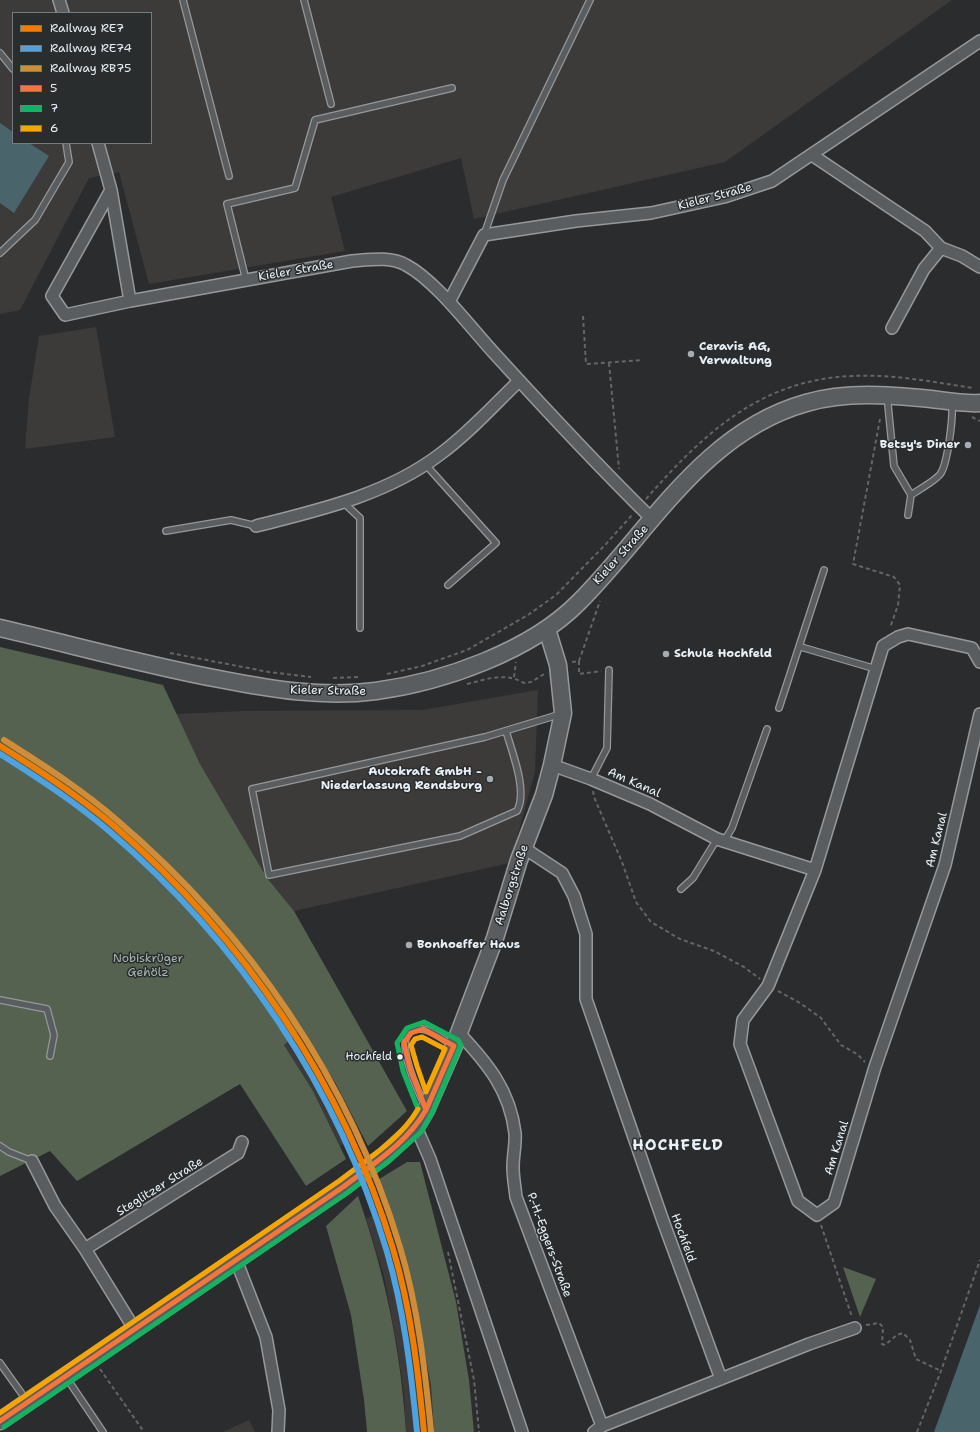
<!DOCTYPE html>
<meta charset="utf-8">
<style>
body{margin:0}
#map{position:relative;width:980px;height:1432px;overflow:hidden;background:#2b2c2d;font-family:"Shantell Sans",sans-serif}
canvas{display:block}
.legend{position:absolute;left:12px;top:12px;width:140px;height:132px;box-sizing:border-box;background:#2a2d2e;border:1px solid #767b7f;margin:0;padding:5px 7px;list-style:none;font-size:12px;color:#e8f1f8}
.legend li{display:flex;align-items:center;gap:8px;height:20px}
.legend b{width:20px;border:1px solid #767b7f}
</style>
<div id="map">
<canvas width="980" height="1432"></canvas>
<ul class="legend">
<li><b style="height:5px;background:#ef7d00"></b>Railway RE7</li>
<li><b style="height:5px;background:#4da3e1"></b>Railway RE74</li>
<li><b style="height:5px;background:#cf8d39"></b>Railway RB75</li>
<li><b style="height:5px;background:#f5763a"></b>5</li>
<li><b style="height:5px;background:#13b361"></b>7</li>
<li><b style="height:5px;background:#f7a600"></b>6</li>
</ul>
</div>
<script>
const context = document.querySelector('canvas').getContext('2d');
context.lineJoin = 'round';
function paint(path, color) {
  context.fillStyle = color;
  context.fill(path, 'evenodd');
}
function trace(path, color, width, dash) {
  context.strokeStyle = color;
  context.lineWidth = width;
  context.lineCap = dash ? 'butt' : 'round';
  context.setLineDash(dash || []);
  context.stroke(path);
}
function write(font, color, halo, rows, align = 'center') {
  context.font = font + ' "Shantell Sans",sans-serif';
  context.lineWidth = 3;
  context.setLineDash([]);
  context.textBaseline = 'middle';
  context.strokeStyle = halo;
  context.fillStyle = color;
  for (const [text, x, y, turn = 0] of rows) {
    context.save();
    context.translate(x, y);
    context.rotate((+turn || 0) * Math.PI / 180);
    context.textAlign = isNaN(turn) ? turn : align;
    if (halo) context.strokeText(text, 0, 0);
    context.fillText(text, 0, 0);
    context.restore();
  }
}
paint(new Path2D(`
 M 0,0 L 952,0 L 725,162 L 474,219 L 461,158 L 331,197 L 345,251 L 149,284 L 119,172 L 89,178 L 20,310 L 0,314 ZM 13,13 L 151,13 L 151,143 L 13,143 Z
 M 96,327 L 115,437 L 25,449 L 29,398 L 39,336 Z
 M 538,690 L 535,772 L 510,863 L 294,911 L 267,878 L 200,764 L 176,714 L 245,711 L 422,710 Z
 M 0,741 L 284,1001 L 336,1084 L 362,1135 L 340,1146 L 313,1091 L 284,1045 Z
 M 388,1211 L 399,1244 L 417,1313 L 431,1385 L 434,1432 L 406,1432 L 404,1393 L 397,1345 L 384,1276 L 366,1218 Z
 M 249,1420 L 255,1432 L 223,1432 Z`), '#3d3b39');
paint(new Path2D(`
 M 0,647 L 163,685 L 200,764 L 267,878 L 294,911 L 407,1111 L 368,1146 L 336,1084 L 301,1029 L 284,1045 L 313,1091 L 346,1159 L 306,1186 L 240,1084 L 77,1181 L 50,1151 L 0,1176 Z
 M 407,1162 L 420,1162 L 456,1302 L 469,1380 L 474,1432 L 434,1432 L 431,1385 L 417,1313 L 399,1244 L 376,1181 Z
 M 358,1196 C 385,1273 401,1351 406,1432 L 367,1432 L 364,1400 L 351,1315 L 326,1226 Z
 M 843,1267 L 876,1279 L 860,1317 Z`), '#54624f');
paint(new Path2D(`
 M 0,123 L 13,132 L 13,143 L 29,143 L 49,156 L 14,213 L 0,203 Z
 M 980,1305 L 980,1432 L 934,1432 Z`), '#49646a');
const lane = new Path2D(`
 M 183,0 L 229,176
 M 304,0 L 331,104
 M 0,53 L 13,69
 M 484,235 L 503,180 L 590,0
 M 0,253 L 35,220 L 69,162 L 66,143
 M 246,280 L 227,204 L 295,188 L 315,120 L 452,88
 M 889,398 L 888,405 L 894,466 L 911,495 L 908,515
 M 425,464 L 496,543 L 448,585
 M 911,495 C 918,490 937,480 941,473 C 948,461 953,418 952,404
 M 344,503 L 360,518 L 360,628
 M 166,531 L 231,520 L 256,526
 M 801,647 L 876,669
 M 779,708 L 824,570
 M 506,731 C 512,752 528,791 517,811 L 460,836 L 269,875 L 252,789 L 485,737 L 561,714
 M 591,779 L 607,748 L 609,670
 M 724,841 L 732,828 L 767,729
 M 681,889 L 693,878 L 717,839
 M 0,1000 L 47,1009 L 54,1035 L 50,1056
 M 424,1104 C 418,1091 386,1026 422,1029 C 432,1030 444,1040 452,1045
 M 0,1146 L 9,1152 L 32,1161
 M 0,1363 L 27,1401
 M 66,1377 L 103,1432`);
const street = new Path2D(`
 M 59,0 L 63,13
 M 98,143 L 111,190 L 130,301 L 352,261 C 368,260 390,256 406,265 C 436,281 470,327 494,353 C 545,409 598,466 653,520
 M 812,155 L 925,231 L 941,248 L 962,256 L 980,267
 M 111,190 L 52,296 L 65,315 L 130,301
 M 449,302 L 484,235 L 576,221 L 651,213 L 724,197 L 772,181 L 980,41
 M 892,328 L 924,269 L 941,248
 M 256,526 C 319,510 386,495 439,455 C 468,434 493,406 519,381
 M 980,662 L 972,648 L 908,634 L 898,637 L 883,646 L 815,870 L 768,986 L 743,1020 L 740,1044 L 798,1201 L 817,1215 L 834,1203 L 875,1067 L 945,865 L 980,714
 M 552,765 L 591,779 L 650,804 L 717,839 L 815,870
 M 524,848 L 562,873 L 574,896 L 586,934 L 586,999 L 663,1221 L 721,1379
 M 459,1033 C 487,1063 510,1090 515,1133 C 516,1144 513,1155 513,1167 C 513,1177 515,1187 516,1197 L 602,1426
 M 416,1127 L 430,1159 L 522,1432
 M 32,1161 L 55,1206 L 85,1249
 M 236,1260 L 266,1337 L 279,1410 L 278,1432
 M 135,1330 L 85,1249 L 238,1153 L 242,1142
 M 594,1432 L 602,1426 L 809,1344 L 855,1328`);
const secondary = new Path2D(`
 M 0,628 C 73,645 145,665 219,679 C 270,689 323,698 376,691 C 443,682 531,651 579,602 C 650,531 703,432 806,403 C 846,391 890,395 931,399 C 947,401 964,404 980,403
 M 0,1421 L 343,1187 L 385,1155 L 416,1127 L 426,1110 L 454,1046 L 495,938 L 519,860 L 544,795 L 552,765 L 563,713 L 558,665 L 547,629`);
trace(lane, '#96989a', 8);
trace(street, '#96989a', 14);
trace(secondary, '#96989a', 19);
trace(new Path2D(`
 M 583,316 L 586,364 L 643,360
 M 609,363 L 619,469
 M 972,417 L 980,421
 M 880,419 L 853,564 L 894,577 L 900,585 L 898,605 L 890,628
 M 646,499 C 703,434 761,379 853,376 C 893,374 933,382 973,388
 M 170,653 L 269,672 L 311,677
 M 579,661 L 579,674 L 601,671
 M 572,662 L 579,661 L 600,601
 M 387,674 L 422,666 L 467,650 L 528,615 L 556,595 L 605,545 L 633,514
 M 514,677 L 516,662
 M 333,678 L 361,677
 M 467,684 C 487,679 505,672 524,683 L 531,682 L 546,673
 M 593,791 L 594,797 L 622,862 L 636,902 L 651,922 L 680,939 L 714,951 L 744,967 L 760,979
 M 778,991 L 800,1003 L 821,1018 L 841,1045 L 857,1054 L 865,1062
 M 821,1225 L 852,1317
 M 448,1252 L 474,1380 L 479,1432
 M 866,1325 L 879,1323 L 883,1327 L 882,1344 L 885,1345 L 897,1335 L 903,1333 L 910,1340 L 916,1359 L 941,1371
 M 100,1369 L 144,1432
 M 917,1432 L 941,1371 L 980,1260`), '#636566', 2, [4, 3]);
trace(lane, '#5a5d60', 5.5);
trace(street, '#5a5d60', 11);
trace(secondary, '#5a5d60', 16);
trace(new Path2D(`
 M 423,1029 L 454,1046 L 426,1110 L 410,1069 L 404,1043 L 411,1033 Z
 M 0,1421 L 343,1187 C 373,1164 407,1143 426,1110`), '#f5763a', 5);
trace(new Path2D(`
 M 418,1109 L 403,1071 L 397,1043 L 407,1028 L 424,1022 L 458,1040 L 461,1045 L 432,1113
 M 4,1427 L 347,1193 L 389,1161 L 421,1132 L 432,1113`), '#13b361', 5);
trace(new Path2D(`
 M 422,1037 L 445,1049 L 426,1092 L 417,1066 L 411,1045 L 415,1039 Z
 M 0,1413 L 339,1181 C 366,1160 400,1140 418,1109`), '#f7a600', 5);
trace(new Path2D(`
 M 0,746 C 39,770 79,796 114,826 C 244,938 344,1085 393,1249 C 411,1309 418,1371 424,1432`), '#ef7d00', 6);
trace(new Path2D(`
 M 0,754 C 38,778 75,802 109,831 C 238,941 339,1089 387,1252 C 404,1310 411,1371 417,1432`), '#4da3e1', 6);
trace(new Path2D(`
 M 4,740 C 43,765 83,790 118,821 C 249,933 350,1081 400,1247 C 418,1307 425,1370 431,1431`), '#cf8d39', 6);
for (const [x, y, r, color] of [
 [691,354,4,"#a6acb1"],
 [968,445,4,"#a6acb1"],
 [666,654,4,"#a6acb1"],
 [490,779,4,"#a6acb1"],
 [409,945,4,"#a6acb1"],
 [400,1057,3.5,"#e8f1f8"]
]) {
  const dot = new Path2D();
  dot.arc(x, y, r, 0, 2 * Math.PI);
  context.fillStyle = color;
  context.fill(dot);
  trace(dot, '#2a2d2e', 1.5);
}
write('11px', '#e8f1f8', '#2a2d2e', [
 ["Hochfeld",392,1057]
], 'right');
write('12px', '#e8f1f8', '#2a2d2e', [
 ["Kieler Straße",715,197,-15],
 ["Kieler Straße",296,271,-10],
 ["Kieler Straße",621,555,-48],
 ["Kieler Straße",328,691,1],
 ["Am Kanal",634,783,24],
 ["Am Kanal",937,840,-76],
 ["Aalborgstraße",512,885,-72],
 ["Am Kanal",837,1148,-73],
 ["Steglitzer Straße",160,1187,-32],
 ["Hochfeld",683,1238,70],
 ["P.-H.-Eggers-Straße",549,1245,70]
]);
write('bold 12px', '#e8f1f8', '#2a2d2e', [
 ["Ceravis AG,",699,347],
 ["Verwaltung",699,361],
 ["Betsy's Diner",960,445,"right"],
 ["Schule Hochfeld",674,654],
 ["Autokraft GmbH -",482,772,"right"],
 ["Niederlassung Rendsburg",482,786,"right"],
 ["Bonhoeffer Haus",417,945]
], 'left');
write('12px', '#a8b5ae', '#2a2d2e', [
 ["Nobiskrüger",148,959],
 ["Gehölz",148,973]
]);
context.letterSpacing = '1px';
write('bold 16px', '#e8f1f8', '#2a2d2e', [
 ["HOCHFELD",678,1146]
]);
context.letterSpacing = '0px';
</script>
